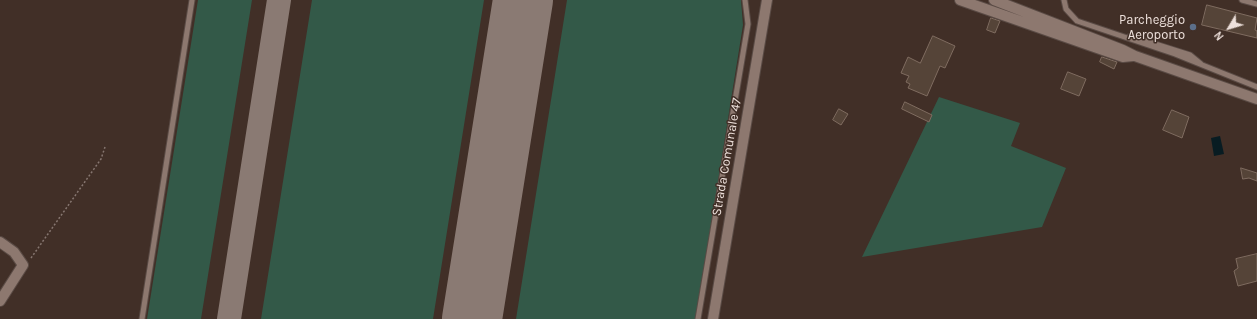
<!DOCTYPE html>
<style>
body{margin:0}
#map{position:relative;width:1257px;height:319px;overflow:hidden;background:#412f27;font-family:Karla,sans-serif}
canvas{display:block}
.north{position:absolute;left:1209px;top:8px;width:40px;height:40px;-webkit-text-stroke:3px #412f27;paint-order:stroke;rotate:232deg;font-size:11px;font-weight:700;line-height:16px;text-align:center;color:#ede0db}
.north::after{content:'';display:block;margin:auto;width:14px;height:18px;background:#ede0db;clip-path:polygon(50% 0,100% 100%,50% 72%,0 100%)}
</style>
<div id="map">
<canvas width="1257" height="319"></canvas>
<div class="north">N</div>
</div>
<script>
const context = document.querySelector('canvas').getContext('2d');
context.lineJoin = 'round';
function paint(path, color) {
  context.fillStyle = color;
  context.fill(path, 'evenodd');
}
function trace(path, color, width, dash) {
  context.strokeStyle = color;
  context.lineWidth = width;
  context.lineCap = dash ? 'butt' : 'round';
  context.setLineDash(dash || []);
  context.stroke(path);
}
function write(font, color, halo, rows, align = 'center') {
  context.font = font + ' Karla,sans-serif';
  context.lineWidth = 3;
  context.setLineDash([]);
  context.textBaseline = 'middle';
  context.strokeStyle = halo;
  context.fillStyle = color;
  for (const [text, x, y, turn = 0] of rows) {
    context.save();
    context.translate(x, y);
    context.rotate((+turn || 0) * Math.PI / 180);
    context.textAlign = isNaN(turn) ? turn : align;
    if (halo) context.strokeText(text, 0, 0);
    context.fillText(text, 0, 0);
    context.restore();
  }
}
paint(new Path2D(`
 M 198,0 L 252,0 L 201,319 L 147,319 Z
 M 312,0 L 484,0 L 433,319 L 261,319 Z
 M 567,0 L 741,0 L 743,25 L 696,319 L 516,319 Z
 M 939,97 L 1020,123 L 1011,146 L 1066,168 L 1042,227 L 862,257 Z`), '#335948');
paint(new Path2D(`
 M 1220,136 L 1224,154 L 1214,156 L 1211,138 Z`), '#081c22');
trace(new Path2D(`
 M 519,0 L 520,22
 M 229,319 L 279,0`), '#8a7a73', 24);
trace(new Path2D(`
 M 472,319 L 523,0`), '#8a7a73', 60);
const building = new Path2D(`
 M 1207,5 L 1257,18 L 1255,30 L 1257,31 L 1257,38 L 1202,25 Z
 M 991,18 L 1000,21 L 995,33 L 987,30 Z
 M 933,36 L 955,46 L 945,68 L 940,66 L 927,96 L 908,88 L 910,84 L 906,82 L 909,76 L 901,73 L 908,57 L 920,63 Z
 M 1102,57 L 1117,62 L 1114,69 L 1100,62 Z
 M 1068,72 L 1086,79 L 1079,96 L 1061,89 Z
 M 905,102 L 932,115 L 929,122 L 902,109 Z
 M 839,109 L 848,114 L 841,125 L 833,120 Z
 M 1172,110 L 1189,117 L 1182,138 L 1163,130 Z
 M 1241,168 L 1257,173 L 1257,181 L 1249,178 L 1243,179 Z
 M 1257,254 L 1257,281 L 1238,286 L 1234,271 L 1238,268 L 1236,259 Z`);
paint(building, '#554438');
trace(building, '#7f6c60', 1);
const service = new Path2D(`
 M 1064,0 L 1066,9 L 1077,21 L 1175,54 L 1257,87
 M 1242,0 L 1257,4
 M 1130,36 L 1190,55 L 1201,64
 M 142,319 L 192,0
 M 698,319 L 748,24 L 745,0`);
const minor = new Path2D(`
 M 960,0 L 1123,57 L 1133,56
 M 994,0 L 1123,50 L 1135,56 L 1257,99
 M 0,242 L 14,252 L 23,265 L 0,301
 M 713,319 L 767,0`);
trace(service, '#5a4b45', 7);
trace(minor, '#5a4b45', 12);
trace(new Path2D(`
 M 31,258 L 101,159 L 105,147`), '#867670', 1.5, [2, 2]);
trace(service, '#8d786f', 5);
trace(minor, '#8d786f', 10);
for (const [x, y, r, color] of [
 [1193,27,4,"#5c6f8a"]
]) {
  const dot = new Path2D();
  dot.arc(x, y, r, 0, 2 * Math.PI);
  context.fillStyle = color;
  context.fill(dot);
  trace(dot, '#412f27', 1.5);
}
write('13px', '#ede0db', '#412f27', [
 ["Parcheggio",1185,20],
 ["Aeroporto",1185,35]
], 'right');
write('13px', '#ede0db', '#412f27', [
 ["Strada Comunale 47",727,157,-80]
]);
</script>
